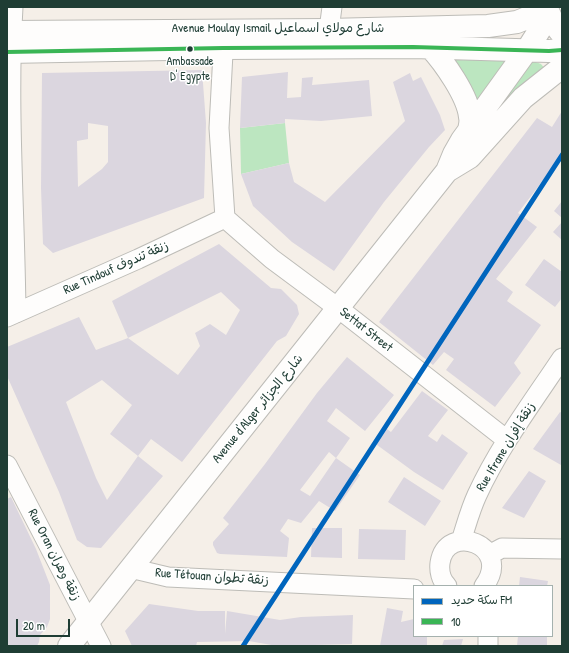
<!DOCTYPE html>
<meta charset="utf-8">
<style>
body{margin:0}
#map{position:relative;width:569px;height:653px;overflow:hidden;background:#f5efe8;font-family:"Patrick Hand","Playpen Sans Arabic",sans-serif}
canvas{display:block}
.frame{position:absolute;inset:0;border:8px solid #1f3d34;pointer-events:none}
.legend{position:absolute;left:413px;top:585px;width:140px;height:52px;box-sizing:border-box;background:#fff;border:1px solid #a5b1ae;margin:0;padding:5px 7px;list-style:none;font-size:12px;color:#1f3d34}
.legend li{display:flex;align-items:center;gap:8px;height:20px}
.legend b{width:20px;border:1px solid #a5b1ae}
.scale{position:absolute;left:16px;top:619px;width:54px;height:18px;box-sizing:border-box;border:2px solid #1f3d34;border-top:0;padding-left:5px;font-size:12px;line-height:14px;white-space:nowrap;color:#1f3d34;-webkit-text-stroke:3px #fff;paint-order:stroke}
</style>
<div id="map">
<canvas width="569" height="653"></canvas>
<div class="frame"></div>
<ul class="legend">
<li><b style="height:5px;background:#0065bd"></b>سكة حديد FM</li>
<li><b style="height:5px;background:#3ab555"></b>10</li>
</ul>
<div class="scale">20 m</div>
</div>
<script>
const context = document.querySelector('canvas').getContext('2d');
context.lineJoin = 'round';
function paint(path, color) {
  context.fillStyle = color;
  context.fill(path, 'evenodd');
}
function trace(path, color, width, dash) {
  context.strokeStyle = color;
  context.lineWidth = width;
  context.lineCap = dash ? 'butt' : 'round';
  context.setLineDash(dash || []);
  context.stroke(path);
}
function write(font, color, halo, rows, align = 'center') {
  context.font = font + ' "Patrick Hand","Playpen Sans Arabic",sans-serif';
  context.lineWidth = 3;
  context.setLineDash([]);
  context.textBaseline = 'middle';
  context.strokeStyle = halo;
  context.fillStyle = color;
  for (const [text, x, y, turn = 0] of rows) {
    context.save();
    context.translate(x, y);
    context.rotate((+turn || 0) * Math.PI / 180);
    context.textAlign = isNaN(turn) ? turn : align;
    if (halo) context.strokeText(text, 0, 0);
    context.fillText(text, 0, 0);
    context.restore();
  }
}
paint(new Path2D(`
 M 451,56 L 509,60 L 475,105 Z
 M 533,61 L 541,64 L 546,70 L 487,124 L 521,73 Z
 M 285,123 L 289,163 L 241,174 L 240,128 Z`), '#bce6c0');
paint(new Path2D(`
 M 202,70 L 206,123 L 204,198 L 53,253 L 43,244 L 41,188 L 42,73 ZM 88,123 L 108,126 L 108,162 L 102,169 L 78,187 L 77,141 L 88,139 Z
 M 288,72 L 287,98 L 301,97 L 302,78 L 313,77 L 312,85 L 369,80 L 372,116 L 321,121 L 285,119 L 285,123 L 240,128 L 242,77 Z
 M 410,73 L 413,81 L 421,77 L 440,115 L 445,130 L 429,147 L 384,202 L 334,271 L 292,242 L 253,206 L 241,174 L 289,163 L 294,182 L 325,202 L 405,121 L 393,82 Z
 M 562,111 L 562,153 L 561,152 L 544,179 L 518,213 L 537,227 L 496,279 L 513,292 L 507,301 L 541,325 L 514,363 L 521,373 L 495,407 L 446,370 L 454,359 L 444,352 L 433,365 L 379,322 L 537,118 L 552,127 Z
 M 562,201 L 562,218 L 554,211 Z
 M 562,222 L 562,240 L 553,232 Z
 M 219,244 L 271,288 L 281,289 L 297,305 L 299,314 L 286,336 L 277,341 L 182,462 L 151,439 L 138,456 L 110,434 L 132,405 L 102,380 L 66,402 L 96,478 L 107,500 L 138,456 L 163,476 L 101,548 L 87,547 L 77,540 L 59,492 L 7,376 L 7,347 L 79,317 L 96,350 L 128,338 L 112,301 ZM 221,292 L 240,310 L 226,335 L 210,324 L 195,333 L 200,346 L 178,375 L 128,338 Z
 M 544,259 L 562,272 L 562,298 L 555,307 L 525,285 Z
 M 347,357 L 394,395 L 365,431 L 336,408 L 327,421 L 350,438 L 336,458 L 329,452 L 300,490 L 310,496 L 336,458 L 360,475 L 335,511 L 319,501 L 301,523 L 288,519 L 280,531 L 289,538 L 287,557 L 220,554 L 217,553 L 213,545 L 213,542 L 229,524 L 223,518 L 265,464 L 317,393 Z
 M 422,391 L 448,410 L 428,436 L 437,442 L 442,434 L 468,453 L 443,490 L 414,472 L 373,442 L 384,427 L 391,432 Z
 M 560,412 L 562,413 L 561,465 L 533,449 Z
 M 529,471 L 546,481 L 524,518 L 502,508 Z
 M 404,477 L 441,501 L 425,526 L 388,502 Z
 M 11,497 L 36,549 L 50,585 L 50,619 L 47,627 L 40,635 L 39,642 L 37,646 L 7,646 L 7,499 Z
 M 312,528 L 342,528 L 342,558 L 311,557 Z
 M 359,529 L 406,530 L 405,560 L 358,559 Z
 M 520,577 L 548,581 L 547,586 L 519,586 Z
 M 149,604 L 198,611 L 225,611 L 225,634 L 227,611 L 280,620 L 301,617 L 353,615 L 352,644 L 277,646 L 249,641 L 197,642 L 196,646 L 132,646 L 125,631 Z
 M 387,608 L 403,611 L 401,622 L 414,619 L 414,636 L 427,636 L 427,646 L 380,646 Z
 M 518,636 L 547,636 L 547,646 L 517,646 Z
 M 463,639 L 461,646 L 442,646 L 444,640 Z`), '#dbd6df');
const minor = new Path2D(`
 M 13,7 C 7,109 15,211 16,313
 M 224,34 L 219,128 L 225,218
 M 327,45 L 332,7
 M 225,218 L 272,259 L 338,308 L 507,440
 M 7,317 L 138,259 L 225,218
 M 7,465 L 101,646
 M 461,541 C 466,526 470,510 477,495 C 499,447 532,403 562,358
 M 489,555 L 502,548 L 562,549
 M 130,568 L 168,577 L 414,589
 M 447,586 C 441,580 439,571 440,563 C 446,521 514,545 484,586
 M 488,646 L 488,636`);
const primary = new Path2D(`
 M 546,7 L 554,24 L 562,34
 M 7,32 L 328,30 L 488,26 L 517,22 L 534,15 L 546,9
 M 430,47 C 444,62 468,96 470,117 C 471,121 470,126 469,130
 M 7,52 L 223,48 L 413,47 L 549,51 L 562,50
 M 447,171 L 470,157 L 523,98 L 562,67
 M 69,646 L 447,171 L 454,154 L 462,140 L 527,50 L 549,15`);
trace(minor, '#bdbcb7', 21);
trace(primary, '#bdbcb7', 24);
trace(minor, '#fefdfc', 19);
trace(primary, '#fefdfc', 22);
trace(new Path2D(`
 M 7,52 L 223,48 L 413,47 L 549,51 L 562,50`), '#3ab555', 4);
trace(new Path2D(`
 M 243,646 L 562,155`), '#0065bd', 5);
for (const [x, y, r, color] of [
 [190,49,3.5,"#1f3d34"]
]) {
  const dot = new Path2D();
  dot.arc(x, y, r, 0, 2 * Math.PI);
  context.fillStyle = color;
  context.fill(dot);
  trace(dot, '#fff', 1.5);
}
write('12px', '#1f3d34', '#fff', [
 ["Ambassade",190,62],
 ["D' Egypte",190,77]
]);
write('13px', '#1f3d34', '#fff', [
 ["Avenue Moulay Ismail شارع مولاي اسماعيل",278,29],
 ["Rue Tindouf زنقة تندوف",116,268,-24],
 ["Settat Street",366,330,38],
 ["Avenue d'Alger شارع الجزائر",258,409,-51],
 ["Rue Ifrane زنقة إفران",506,447,-59],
 ["Rue Oran زنقة وهران",54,555,63],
 ["Rue Tétouan زنقة تطوان",212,577,4]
]);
</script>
